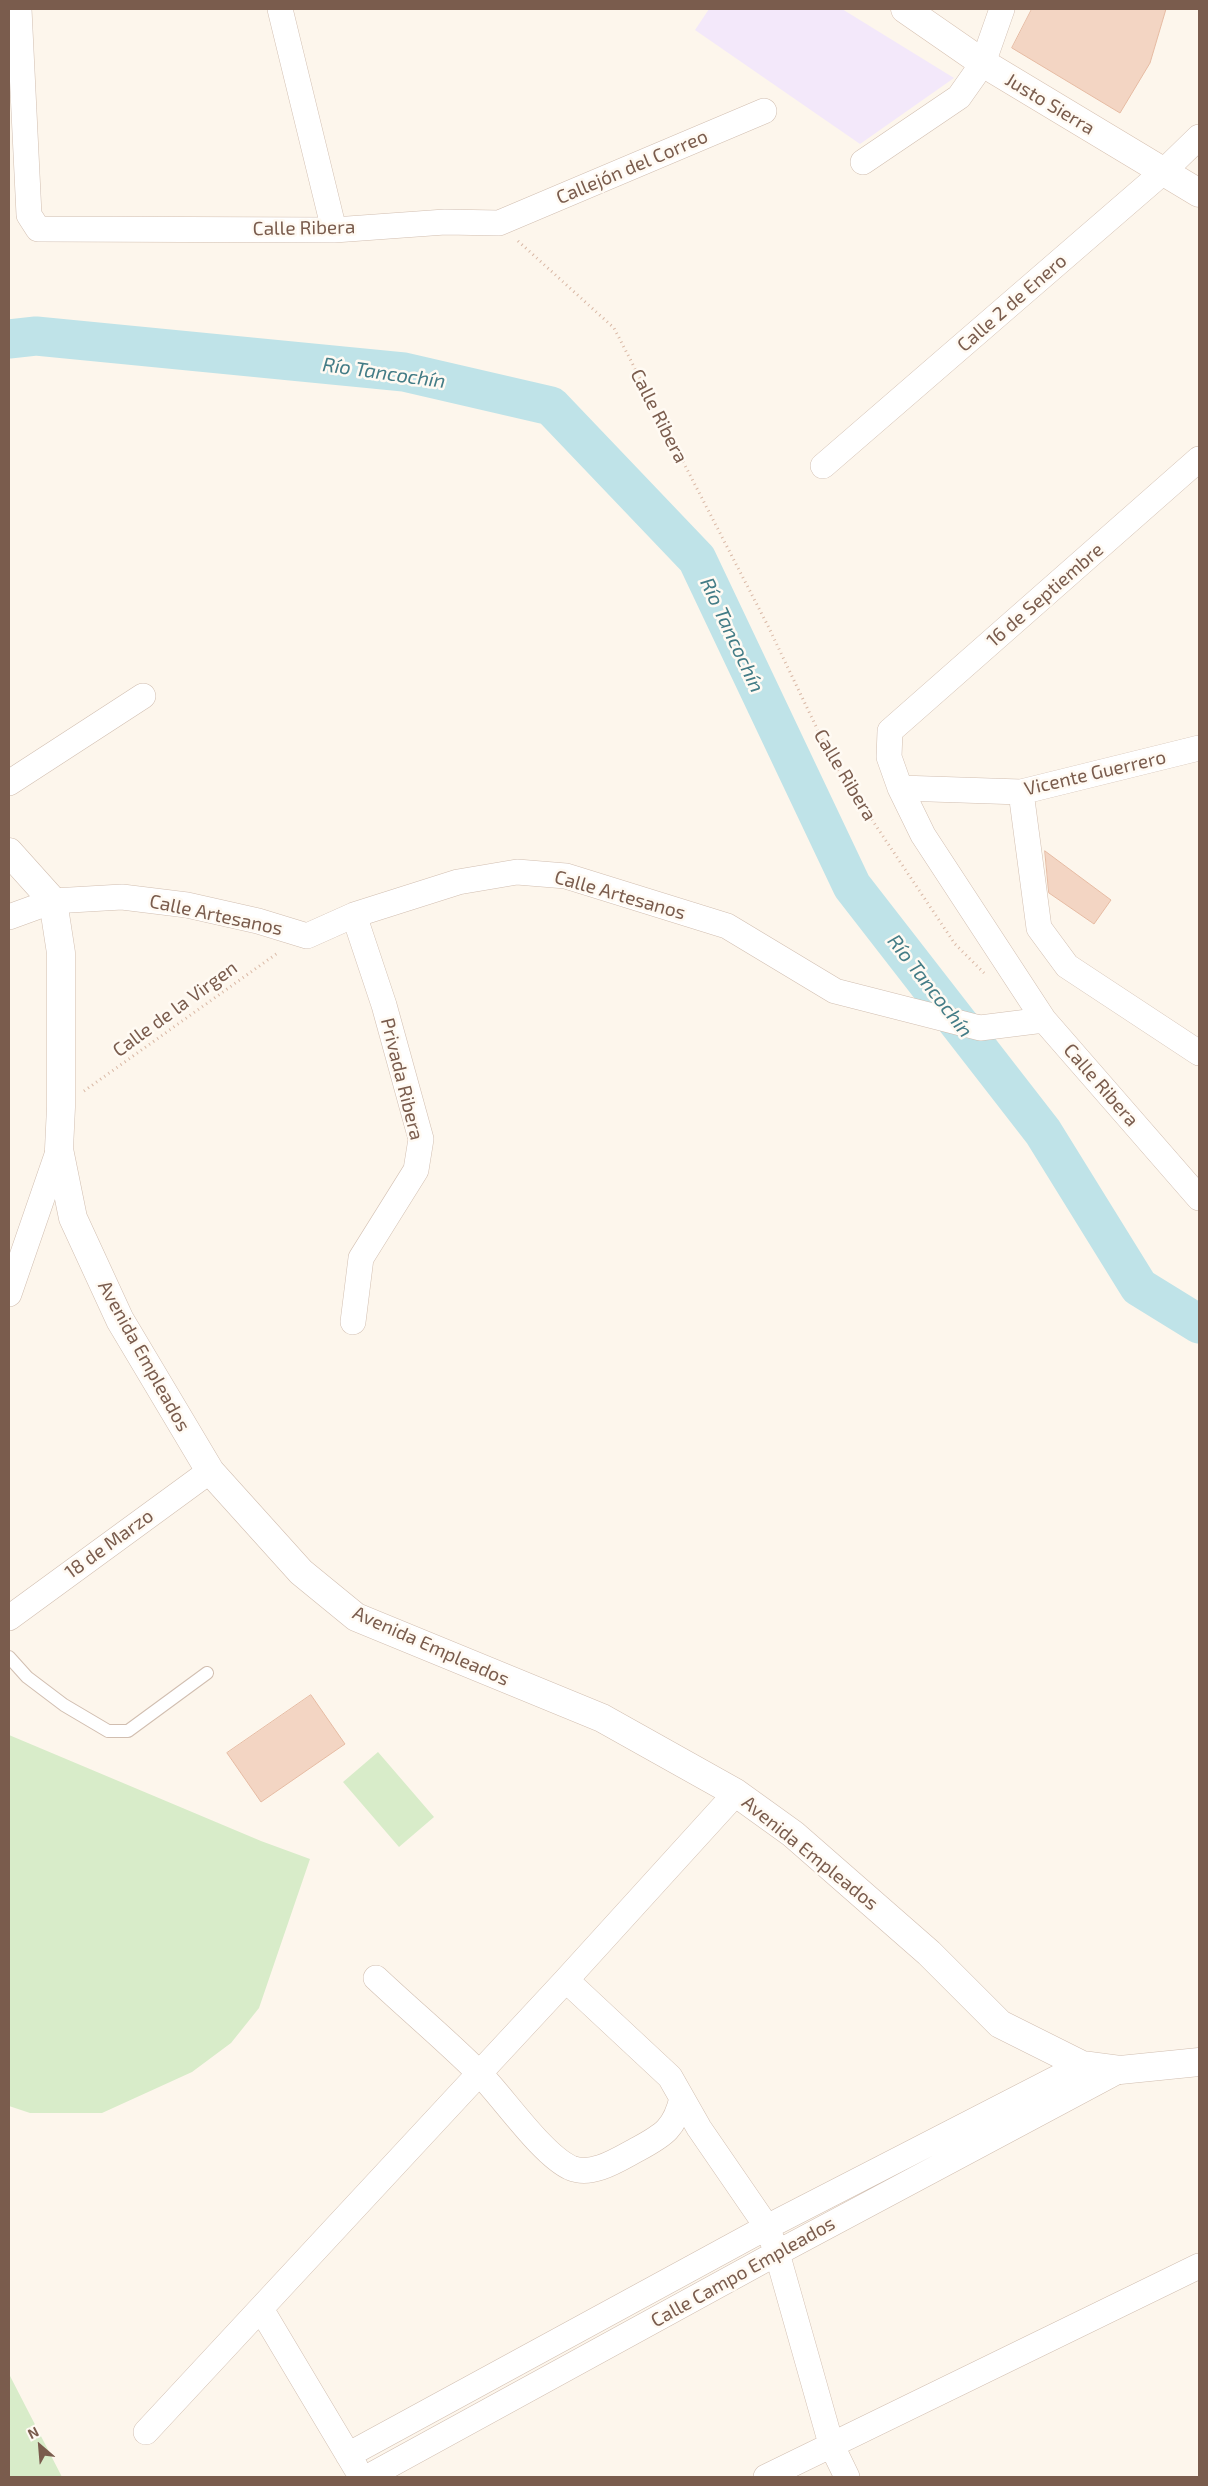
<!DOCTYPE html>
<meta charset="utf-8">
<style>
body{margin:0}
#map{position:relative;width:1208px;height:2486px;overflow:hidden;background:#fdf6ec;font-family:"Exo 2",sans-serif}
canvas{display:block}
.frame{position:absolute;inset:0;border:10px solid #7a5c4d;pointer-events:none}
.north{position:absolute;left:15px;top:2421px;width:50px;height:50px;-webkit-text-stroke:4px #fffaf3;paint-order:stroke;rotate:333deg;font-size:14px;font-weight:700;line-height:20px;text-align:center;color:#7a5c4d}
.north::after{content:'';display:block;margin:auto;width:18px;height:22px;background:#7a5c4d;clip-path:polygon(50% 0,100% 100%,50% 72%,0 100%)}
</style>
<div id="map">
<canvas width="1208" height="2486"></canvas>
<div class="frame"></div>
<div class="north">N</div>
</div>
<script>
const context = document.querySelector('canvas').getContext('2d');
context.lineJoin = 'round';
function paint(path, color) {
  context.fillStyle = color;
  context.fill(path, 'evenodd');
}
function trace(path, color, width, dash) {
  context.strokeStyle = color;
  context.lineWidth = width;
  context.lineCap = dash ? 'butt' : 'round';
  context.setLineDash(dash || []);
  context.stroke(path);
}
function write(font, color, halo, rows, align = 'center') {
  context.font = font + ' "Exo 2",sans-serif';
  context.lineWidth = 5;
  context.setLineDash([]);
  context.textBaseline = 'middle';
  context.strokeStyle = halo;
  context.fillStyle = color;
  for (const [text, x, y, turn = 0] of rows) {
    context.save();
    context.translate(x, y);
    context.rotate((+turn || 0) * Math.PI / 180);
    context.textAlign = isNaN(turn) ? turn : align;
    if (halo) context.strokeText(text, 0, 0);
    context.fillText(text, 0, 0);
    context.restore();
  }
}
paint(new Path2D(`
 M 709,9 L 842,9 L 954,78 L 860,144 L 695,30 Z`), '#f3e8fa');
paint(new Path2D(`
 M 9,1735 L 261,1841 L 310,1859 L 259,2008 L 231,2043 L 192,2072 L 102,2113 L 30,2113 L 9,2106 Z
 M 378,1752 L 434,1817 L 399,1847 L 343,1782 Z
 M 9,2374 L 62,2477 L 9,2477 Z`), '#d8ecc9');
trace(new Path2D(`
 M 9,339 L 36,336 L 404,372 L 551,406 L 697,559 L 852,886 L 1043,1132 L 1139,1287 L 1199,1324`), '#bfe3e8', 39);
const building = new Path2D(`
 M 1032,9 L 1166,9 L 1150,63 L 1120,113 L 1012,48 Z
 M 1045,851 L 1111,900 L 1094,924 L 1049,893 Z
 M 311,1695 L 345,1744 L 261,1802 L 227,1753 Z`);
paint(building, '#f3d5c3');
trace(building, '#e6bba3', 1);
const service = new Path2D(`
 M 9,1657 L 27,1677 L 64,1705 L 108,1731 L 128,1731 L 207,1673`);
const minor = new Path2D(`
 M 19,9 L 29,215 L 38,229 L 334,230 L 445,222 L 499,223 L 764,111
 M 280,9 L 334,230
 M 863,162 L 959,97 L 983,63 L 1002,9
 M 1199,459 L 890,731 L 889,757 L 900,788 L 923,835 L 1044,1020 L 1199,1198
 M 823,466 L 1163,172 L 1199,137
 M 9,783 L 143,696
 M 900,788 L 1021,792 L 1199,748
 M 1021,792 L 1039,928 L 1067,966 L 1199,1053
 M 9,917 L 53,901 L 122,897 L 187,905 L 258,921 L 307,936 L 354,915 L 458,882 L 517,872 L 566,876 L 727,926 L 835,991 L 980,1028 L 1044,1020
 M 9,1294 L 59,1149
 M 353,1322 L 361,1258 L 416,1170 L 421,1139 L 384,1005 L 354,915
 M 9,1618 L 210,1471
 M 376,1978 C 410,2010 446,2040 479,2073 C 503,2097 542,2155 571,2168 C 593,2177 619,2159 638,2149 C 664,2135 675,2128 682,2098
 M 566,1980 L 670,2077 L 699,2128 L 767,2227 L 777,2253 L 831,2444 L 847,2477
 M 261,2309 L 356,2468
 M 146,2432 L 566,1980 L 736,1793
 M 348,2455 L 767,2227 L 1082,2065
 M 368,2477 L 777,2253 L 1120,2070
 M 766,2477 L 1199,2266`);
const tertiary = new Path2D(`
 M 9,852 L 53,901 L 61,953 L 61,1107 L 59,1149 L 73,1218 L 120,1320 L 210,1471 L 301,1572 L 356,1617 L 602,1718 L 736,1793 L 793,1834 L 929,1953 L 1000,2024 L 1082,2065 L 1120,2070 L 1199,2062`);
const secondary = new Path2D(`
 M 905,9 L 983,63 L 1199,193`);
trace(service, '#d1beb0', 14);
trace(minor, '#d1beb0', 26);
trace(tertiary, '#d1beb0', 29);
trace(secondary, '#d6c0b0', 29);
trace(new Path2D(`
 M 518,241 L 614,328 L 768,626 L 832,760 L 955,944 L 984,973
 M 84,1091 L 279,952`), '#d9b8a5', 3, [1, 4]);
trace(service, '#fff', 12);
trace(minor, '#fff', 25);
trace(tertiary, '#fff', 28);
trace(secondary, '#fff', 28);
write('19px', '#7a5c4d', '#fffaf3', [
 ["Justo Sierra",1050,104,31],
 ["Callejón del Correo",632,167,-23],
 ["Calle Ribera",304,228,-1],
 ["Calle 2 de Enero",1012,303,-41],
 ["Calle Ribera",659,416,63],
 ["16 de Septiembre",1045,595,-41],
 ["Vicente Guerrero",1095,773,-13],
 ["Calle Ribera",845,775,59],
 ["Calle Artesanos",620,895,16],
 ["Calle Artesanos",216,915,12],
 ["Calle de la Virgen",175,1009,-36],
 ["Privada Ribera",402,1079,76],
 ["Calle Ribera",1101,1085,49],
 ["Avenida Empleados",144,1356,61],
 ["18 de Marzo",109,1544,-36],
 ["Avenida Empleados",431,1646,24],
 ["Avenida Empleados",810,1853,39],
 ["Calle Campo Empleados",743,2272,-29]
]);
write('italic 20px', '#437c86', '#fffaf3', [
 ["Río Tancochín",384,373,8],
 ["Río Tancochín",732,635,65],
 ["Río Tancochín",930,986,52]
]);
</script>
